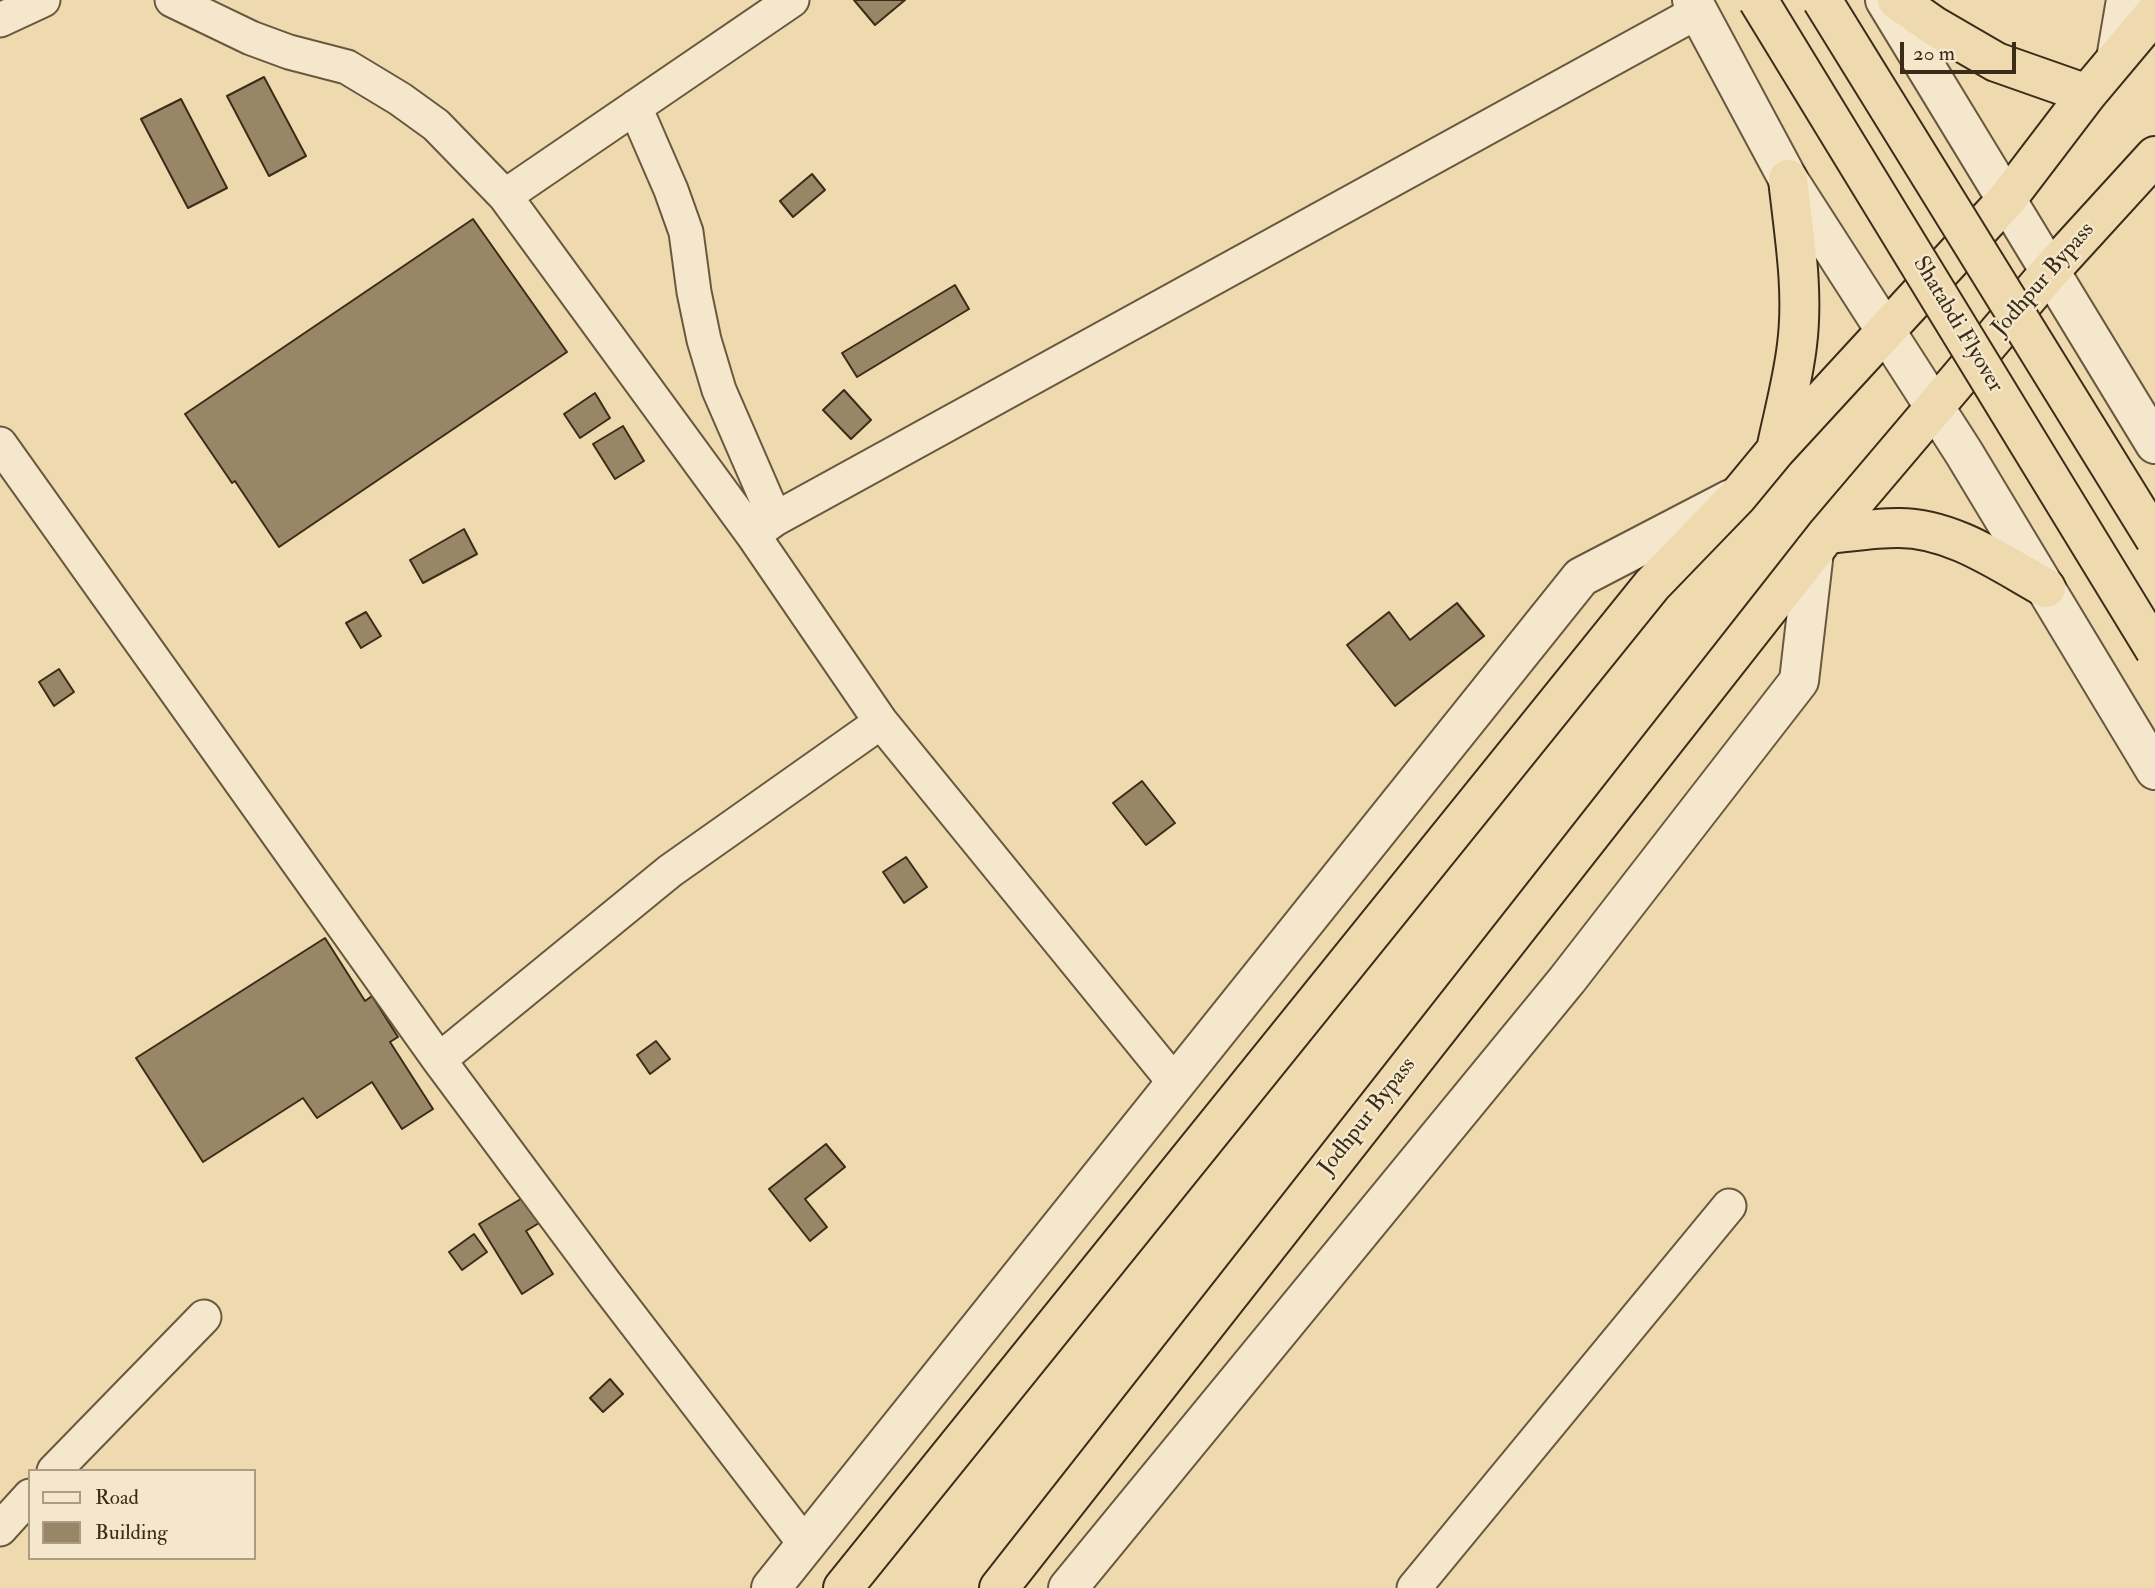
<!DOCTYPE html>
<style>
body{margin:0}
#map{position:relative;width:2155px;height:1588px;overflow:hidden;background:#efdaaf;font-family:"IM FELL Double Pica",serif}
canvas{display:block}
.legend{position:absolute;left:28px;top:1469px;width:228px;height:91px;box-sizing:border-box;background:#f5e7cb;border:2px solid #ab9c83;margin:0;padding:9px 12px;list-style:none;font-size:21px;color:#3b2c18}
.legend li{display:flex;align-items:center;gap:14px;height:35px}
.legend b{width:35px;border:2px solid #ab9c83}
.scale{position:absolute;left:1900px;top:42px;width:116px;height:32px;box-sizing:border-box;border:4px solid #3b2c18;border-top:0;padding-left:9px;font-size:21px;line-height:24px;white-space:nowrap;color:#3b2c18;-webkit-text-stroke:5px #f5e7cb;paint-order:stroke}
</style>
<div id="map">
<canvas width="2155" height="1588"></canvas>
<ul class="legend">
<li><b style="height:9px;background:#f5e7cb"></b>Road</li>
<li><b style="height:19px;background:#998667"></b>Building</li>
</ul>
<div class="scale">20 m</div>
</div>
<script>
const context = document.querySelector('canvas').getContext('2d');
context.lineJoin = 'round';
function paint(path, color) {
  context.fillStyle = color;
  context.fill(path, 'evenodd');
}
function trace(path, color, width, dash) {
  context.strokeStyle = color;
  context.lineWidth = width;
  context.lineCap = dash ? 'butt' : 'round';
  context.setLineDash(dash || []);
  context.stroke(path);
}
function write(font, color, halo, rows, align = 'center') {
  context.font = font + ' "IM FELL Double Pica",serif';
  context.lineWidth = 5;
  context.setLineDash([]);
  context.textBaseline = 'middle';
  context.strokeStyle = halo;
  context.fillStyle = color;
  for (const [text, x, y, turn = 0] of rows) {
    context.save();
    context.translate(x, y);
    context.rotate((+turn || 0) * Math.PI / 180);
    context.textAlign = isNaN(turn) ? turn : align;
    if (halo) context.strokeText(text, 0, 0);
    context.fillText(text, 0, 0);
    context.restore();
  }
}
const building = new Path2D(`
 M 854,0 L 905,0 L 875,25 Z
 M 264,77 L 306,156 L 269,176 L 227,96 Z
 M 181,99 L 227,188 L 188,208 L 141,119 Z
 M 812,174 L 825,190 L 793,217 L 780,201 Z
 M 473,219 L 567,352 L 279,547 L 235,481 L 232,483 L 185,414 Z
 M 955,285 L 969,309 L 857,377 L 842,353 Z
 M 844,390 L 871,420 L 851,439 L 823,410 Z
 M 595,393 L 610,418 L 580,438 L 564,414 Z
 M 623,426 L 644,461 L 615,479 L 593,444 Z
 M 464,529 L 477,554 L 423,583 L 410,560 Z
 M 1457,603 L 1484,636 L 1395,706 L 1347,645 L 1389,612 L 1410,640 Z
 M 366,612 L 381,636 L 361,648 L 346,623 Z
 M 59,669 L 74,692 L 54,706 L 39,682 Z
 M 1142,781 L 1175,823 L 1146,845 L 1113,803 Z
 M 906,857 L 927,887 L 904,903 L 883,872 Z
 M 325,938 L 365,1001 L 372,996 L 398,1037 L 390,1042 L 433,1109 L 402,1129 L 372,1082 L 317,1118 L 303,1098 L 203,1162 L 136,1058 Z
 M 656,1041 L 670,1059 L 650,1074 L 637,1055 Z
 M 826,1144 L 845,1167 L 805,1199 L 827,1227 L 810,1241 L 769,1189 Z
 M 529,1194 L 544,1220 L 526,1231 L 553,1274 L 522,1294 L 479,1224 Z
 M 474,1234 L 487,1252 L 462,1270 L 449,1252 Z
 M 610,1379 L 623,1394 L 603,1412 L 590,1398 Z`);
paint(building, '#998667');
trace(building, '#3b2c18', 2);
const minor = new Path2D(`
 M 172,0 L 251,38 L 289,52 L 347,67 L 400,99 L 436,125 L 505,196 L 753,535 L 881,722 L 1175,1083
 M 0,20 L 43,0
 M 635,107 L 671,190 L 686,232 L 694,292 L 704,340 L 719,390 L 775,519
 M 505,196 L 792,0
 M 0,444 L 439,1060 L 604,1282 L 805,1544
 M 753,535 L 775,519 L 1699,11
 M 439,1060 L 670,871 L 881,722
 M 54,1471 L 204,1317
 M 0,1529 L 30,1496
 M 1414,1588 L 1729,1206`);
const tertiary = new Path2D(`
 M 1692,0 L 1788,179 L 1964,453 L 2155,770
 M 1885,0 L 2155,444
 M 2116,59 L 2126,0
 M 771,1588 L 1581,577 L 1731,499
 M 1068,1588 L 1567,980 L 1799,681 L 1814,551`);
const trunk = new Path2D(`
 M 1897,0 L 1934,26 L 1996,62 L 2087,94
 M 1776,450 C 1783,416 1793,380 1797,345 C 1804,290 1794,234 1788,179
 M 1827,534 C 1850,532 1874,528 1897,528 C 1951,527 2001,563 2046,588
 M 843,1588 L 1652,585 L 1738,496 L 1776,450 L 2007,199 L 2087,94 L 2155,13
 M 999,1588 L 1827,534 L 2051,270 L 2155,156`);
trace(minor, '#68583e', 37);
trace(tertiary, '#68583e', 42);
trace(trunk, '#3b2c18', 42);
trace(minor, '#f5e7cb', 33);
trace(tertiary, '#f5e7cb', 38);
trace(trunk, '#efdaaf', 38);
const trunkBridge = new Path2D(`
 M 1758,0 L 2155,650
 M 1822,0 L 2155,539`);
trace(trunkBridge, '#3b2c18', 42, []);
trace(trunkBridge, '#efdaaf', 38);
write('23px', '#3b2c18', '#f5e7cb', [
 ["Jodhpur Bypass",2044,280,-49],
 ["Shatabdi Flyover",1957,325,59],
 ["Jodhpur Bypass",1368,1117,-52]
]);
</script>
